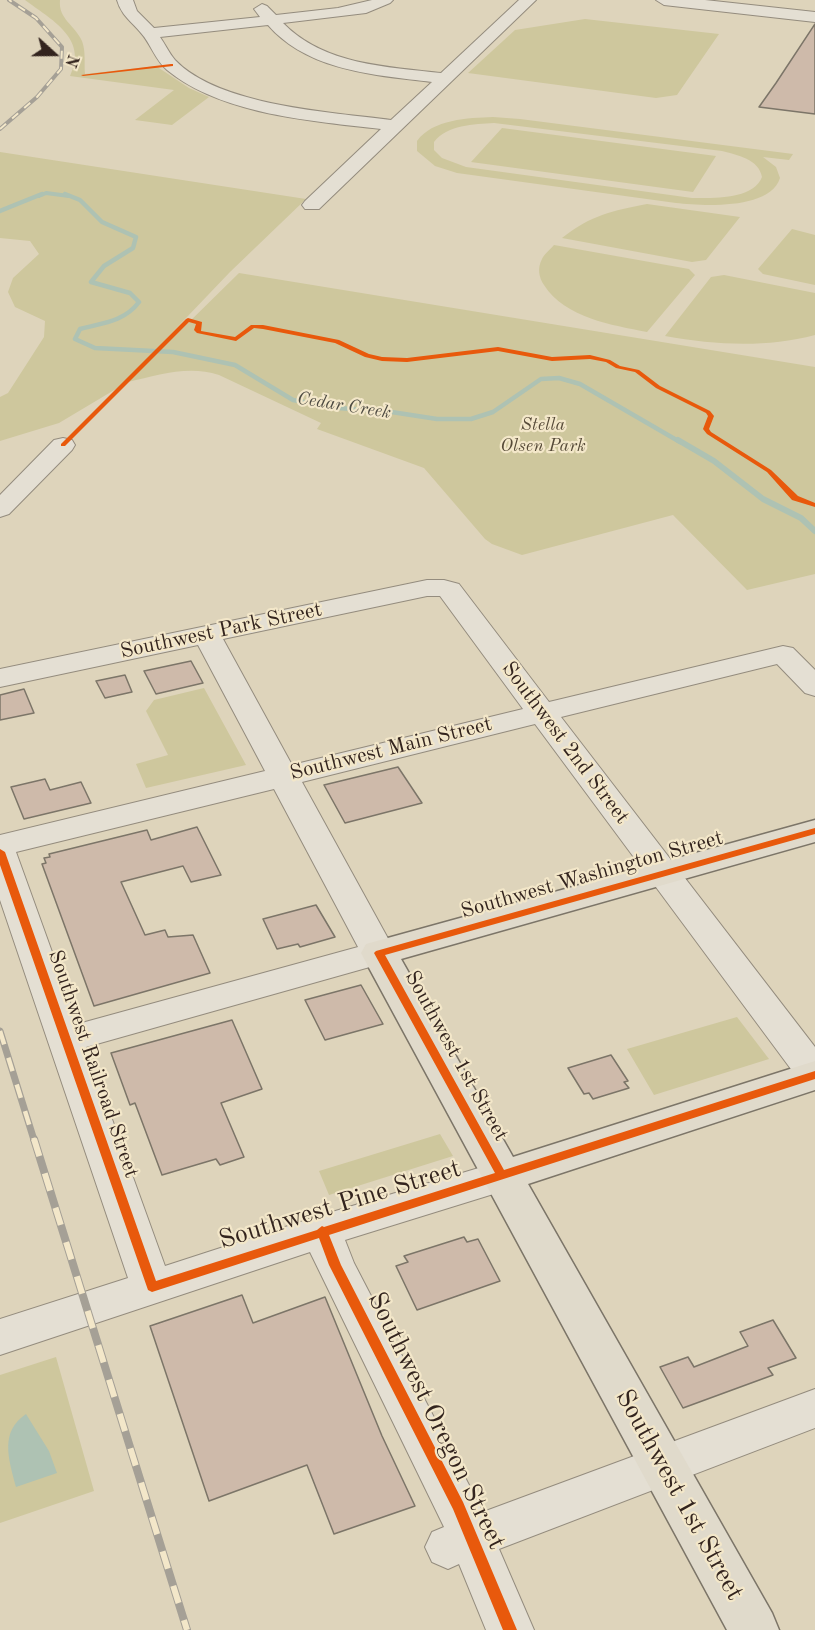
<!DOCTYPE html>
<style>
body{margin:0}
#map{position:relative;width:815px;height:1630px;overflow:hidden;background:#ded4bb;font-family:"Old Standard TT",serif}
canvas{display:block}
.north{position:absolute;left:24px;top:24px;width:60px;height:60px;-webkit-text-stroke:4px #f3e7c9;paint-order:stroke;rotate:111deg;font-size:16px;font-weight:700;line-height:24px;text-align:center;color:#33241e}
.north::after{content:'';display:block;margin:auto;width:21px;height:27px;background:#33241e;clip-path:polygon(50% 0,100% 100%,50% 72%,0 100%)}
</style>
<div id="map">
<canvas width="815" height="1630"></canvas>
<div class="north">N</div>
</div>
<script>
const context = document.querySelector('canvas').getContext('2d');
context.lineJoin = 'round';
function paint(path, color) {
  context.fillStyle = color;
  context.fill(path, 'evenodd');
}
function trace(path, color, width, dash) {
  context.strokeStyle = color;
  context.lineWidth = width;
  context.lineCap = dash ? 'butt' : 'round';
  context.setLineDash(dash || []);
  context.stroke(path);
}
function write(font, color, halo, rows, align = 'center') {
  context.font = font + ' "Old Standard TT",serif';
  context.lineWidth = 4.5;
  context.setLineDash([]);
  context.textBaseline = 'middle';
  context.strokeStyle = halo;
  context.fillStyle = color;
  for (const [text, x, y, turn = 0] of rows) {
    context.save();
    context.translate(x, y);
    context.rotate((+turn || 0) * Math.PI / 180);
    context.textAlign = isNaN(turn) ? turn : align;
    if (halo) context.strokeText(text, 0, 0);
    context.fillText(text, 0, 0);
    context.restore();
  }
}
paint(new Path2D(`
 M 25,0 L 60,0 C 58,19 75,25 82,41 C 86,51 84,64 85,74 L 156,66 L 189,88 L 209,97 L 172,125 L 135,120 L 174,90 L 70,76 C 89,38 50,19 25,0 Z
 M 585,19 L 719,34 L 677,95 L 656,98 L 468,73 L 515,30 Z
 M 493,117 L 520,119 L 793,154 L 789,160 L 763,157 L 776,167 L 780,178 C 770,210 703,206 676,203 L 457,173 L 435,166 L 417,151 L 417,141 C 433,119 468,118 493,117 ZM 494,123 L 722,151 C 737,155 759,159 762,177 C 753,200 713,198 692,198 L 466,167 L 442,158 L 434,150 L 434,142 C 447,125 474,124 494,123 Z
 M 502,128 L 716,156 L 693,192 L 471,162 Z
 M 0,152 L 306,199 L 230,272 L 121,386 L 59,423 L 0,441 L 0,397 L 8,393 L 44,337 L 45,321 L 15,307 L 8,292 L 13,278 L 39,254 L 30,241 L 0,238 Z
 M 647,204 L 740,217 L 706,260 L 692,262 L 562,238 C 591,215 612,211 647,204 Z
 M 792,229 L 815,235 L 815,285 L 763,274 L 758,269 Z
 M 554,245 L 689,269 L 695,275 L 647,332 C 612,325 565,318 544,285 C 539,278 537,268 542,259 C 544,254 550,250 554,245 Z
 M 239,273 L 815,367 L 815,574 L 747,590 L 673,515 L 522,555 L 492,544 L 485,539 L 424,468 L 317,429 L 321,423 L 219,375 C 188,365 159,375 128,382 Z
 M 724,275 L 815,293 L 815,335 C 765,348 716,345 665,336 L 711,277 Z
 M 204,688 L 246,765 L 146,788 L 136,764 L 168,755 L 146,711 L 154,700 Z
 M 737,1017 L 769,1059 L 654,1095 L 627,1049 Z
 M 440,1134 L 453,1156 L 329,1195 L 319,1171 Z
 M 56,1357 L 94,1491 L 0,1523 L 0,1375 Z`), '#cec79d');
paint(new Path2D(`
 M 26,1414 L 49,1451 L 57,1473 L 16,1487 C 8,1457 0,1432 26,1414 Z`), '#aec2b3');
trace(new Path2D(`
 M 39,196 L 46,193 L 69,196`), '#aec2b3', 4);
trace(new Path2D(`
 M 65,194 L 80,200 L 102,222 L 136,237 L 133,248 L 104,266 L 91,282 L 130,293 L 139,302 C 124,322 102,323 80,329 L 75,339 L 95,348 L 173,352 L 235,365 L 293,400 L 337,408 L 385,411 L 437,419 L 471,419 L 493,412 L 541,379 L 559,378 L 580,384 L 680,442
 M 0,211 L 42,194`), '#aec2b3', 4.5);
trace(new Path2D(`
 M 678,440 L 714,461 L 763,499 L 801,518 L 815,531`), '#aec2b3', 6);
const building = new Path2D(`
 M 815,24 L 815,114 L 759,107 L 776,83 Z
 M 191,661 L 203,683 L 156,694 L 144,671 Z
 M 125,675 L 132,692 L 105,698 L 96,681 Z
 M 24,689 L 34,713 L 0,720 L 0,695 Z
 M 398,767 L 422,803 L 345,823 L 324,785 Z
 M 45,779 L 50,790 L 81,782 L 91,803 L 24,819 L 11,787 Z
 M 197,827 L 221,875 L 191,882 L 183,866 L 121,882 L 145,935 L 165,930 L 168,937 L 193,935 L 210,973 L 94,1006 L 42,864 L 46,863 L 44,858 L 50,857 L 49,854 L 147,830 L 151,840 Z
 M 316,905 L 335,937 L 300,947 L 298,944 L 277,949 L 263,919 Z
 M 361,985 L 383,1024 L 325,1040 L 305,1000 Z
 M 232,1020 L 262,1089 L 221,1103 L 244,1157 L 220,1165 L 216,1159 L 162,1175 L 135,1103 L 130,1105 L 111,1053 Z
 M 611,1055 L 628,1081 L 624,1082 L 629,1088 L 593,1099 L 589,1093 L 584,1094 L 568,1068 Z
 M 464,1237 L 467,1242 L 478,1239 L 500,1281 L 417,1310 L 396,1266 L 408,1262 L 404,1256 Z
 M 242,1295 L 253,1323 L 325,1297 L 382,1436 L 415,1506 L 334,1534 L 307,1465 L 209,1501 L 150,1326 Z
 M 773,1320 L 796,1358 L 768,1368 L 773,1375 L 683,1408 L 660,1367 L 688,1357 L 694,1367 L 748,1346 L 740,1332 Z`);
paint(building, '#cebaaa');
trace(building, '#7c7568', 1.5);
const minor = new Path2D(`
 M 117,0 L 133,0 L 137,11 L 154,28 L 260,17 L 254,9 L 262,4 L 267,6 L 276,15 L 338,8 L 372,0 L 393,0 L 390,3 L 366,13 L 283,23 C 324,65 387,67 441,73 L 519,0 L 536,0 L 319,209 L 305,209 L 302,205 L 305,201 L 381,129 C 313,121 222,115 167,70 C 155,60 151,44 141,33 C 132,22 121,15 117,0 ZM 268,25 C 308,71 375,75 432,82 L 391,120 C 331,112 219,106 175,60 C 169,53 165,44 160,37 Z
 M 656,0 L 705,0 L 815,12 L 815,22 L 664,5 Z
 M 63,438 L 72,440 L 75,445 L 72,450 L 9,514 L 0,517 L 0,495 L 54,440 Z
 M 427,580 L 444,580 L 459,584 L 549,702 L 783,646 L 793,648 L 815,670 L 815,696 L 805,693 L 777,664 L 561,717 L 815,1047 L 815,1088 L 802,1084 L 535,724 L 302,782 L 396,953 L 391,961 L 86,1047 L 165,1266 L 322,1215 L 502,1161 L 516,1165 L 521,1176 L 516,1187 L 345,1240 L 354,1263 L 483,1512 L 815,1389 L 815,1428 L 499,1549 L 534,1630 L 486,1630 L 459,1564 L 448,1569 L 432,1562 L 425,1547 L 432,1532 L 444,1527 L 310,1252 L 0,1355 L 0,1319 L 128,1278 L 0,900 L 0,835 L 265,771 L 198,645 L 0,687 L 0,669 ZM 427,596 L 440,596 L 523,709 L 292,765 L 223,639 ZM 274,789 L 358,947 L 78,1024 L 16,852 Z`);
const major = new Path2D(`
 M 815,820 L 815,842 L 401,959 L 513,1157 L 815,1061 L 815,1090 L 528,1184 L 772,1613 L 779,1630 L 727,1630 L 361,953 L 366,944 Z`);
trace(minor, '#948c7e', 2);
trace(major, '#7c7568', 3);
paint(minor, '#e4dfd3');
paint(major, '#e0dacb');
const railFar2 = new Path2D(`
 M 0,129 L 37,97 L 61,69 L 62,47 L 36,18 L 9,0`);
const railFar1 = new Path2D(`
 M 0,1031 L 34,1140`);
const rail = new Path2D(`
 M 34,1139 L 187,1630`);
trace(railFar2, '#a5a096', 4);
trace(railFar1, '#a5a096', 7);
trace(rail, '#a5a096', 8);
trace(railFar2, '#f3e7c9', 2, [8]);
trace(railFar1, '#f3e7c9', 4.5, [14]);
trace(rail, '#f3e7c9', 6, [18]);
paint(new Path2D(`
 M 171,64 L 173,64 L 173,66 L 83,76 L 81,75 Z
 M 188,318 L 202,322 L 201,331 L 235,337 L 251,325 L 263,325 L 339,340 L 369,354 L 382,357 L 407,358 L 498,347 L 552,357 L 590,355 L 610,360 L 620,366 L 639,370 L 660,386 L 710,411 L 714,416 L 709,429 L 711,432 L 771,470 L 798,496 L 815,503 L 815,507 L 792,500 L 767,472 L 707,434 L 703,429 L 708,416 L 706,413 L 656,388 L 635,372 L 616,368 L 606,362 L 590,359 L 552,361 L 498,351 L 407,362 L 382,361 L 365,357 L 335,343 L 263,329 L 254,328 L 236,341 L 197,333 L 194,330 L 196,324 L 189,322 L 65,446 L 61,446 L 61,444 L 186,319 Z
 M 815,828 L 815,834 L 385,955 L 504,1170 L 815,1071 L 815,1079 L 329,1235 L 341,1265 L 463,1502 L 517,1630 L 503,1630 L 453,1509 L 329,1265 L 319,1238 L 152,1292 L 148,1290 L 0,865 L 0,849 L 5,852 L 156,1281 L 317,1230 L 322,1226 L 324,1227 L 495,1173 L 374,953 L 376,951 Z`), '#e8590c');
write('italic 18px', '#4d4a42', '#f3e7c9', [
 ["Cedar Creek",344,406,9]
]);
write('italic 18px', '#564a38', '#f3e7c9', [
 ["Stella",543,425],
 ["Olsen Park",543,446]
]);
write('21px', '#33241e', '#f3e7c9', [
 ["Southwest Park Street",221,631,-12],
 ["Southwest 2nd Street",565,743,53],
 ["Southwest Main Street",391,749,-14],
 ["Southwest Washington Street",592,875,-16],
 ["Southwest 1st Street",456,1056,61],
 ["Southwest Railroad Street",93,1064,71]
]);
write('26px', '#33241e', '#f3e7c9', [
 ["Southwest Pine Street",340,1205,-17],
 ["Southwest Oregon Street",436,1421,64],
 ["Southwest 1st Street",679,1495,61]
]);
</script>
